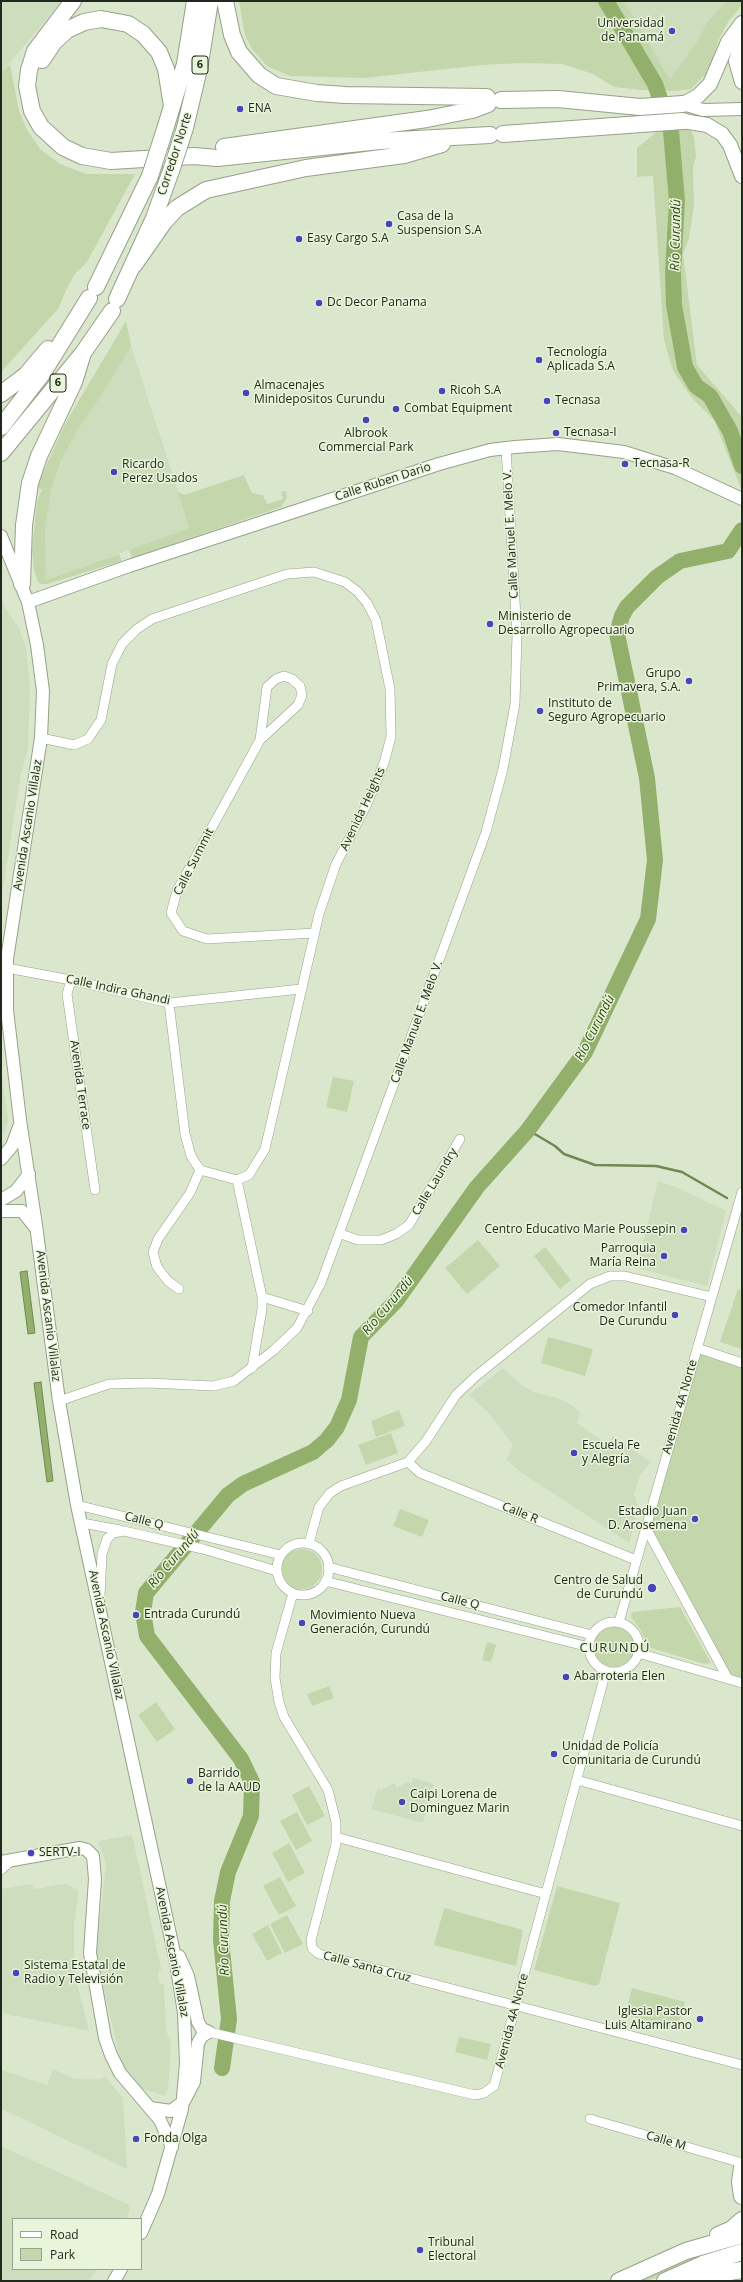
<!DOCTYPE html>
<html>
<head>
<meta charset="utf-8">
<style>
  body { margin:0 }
  #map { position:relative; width:743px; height:2282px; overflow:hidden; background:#dbe7cd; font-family:"Open Sans",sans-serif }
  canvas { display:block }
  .frame { position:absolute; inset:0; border:2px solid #23281e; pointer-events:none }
  .legend { position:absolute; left:12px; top:2218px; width:130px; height:52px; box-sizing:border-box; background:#e8f5da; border:1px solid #99a38f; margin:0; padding:5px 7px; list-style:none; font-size:12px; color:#23281e }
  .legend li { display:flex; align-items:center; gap:8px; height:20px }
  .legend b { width:20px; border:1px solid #99a38f }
</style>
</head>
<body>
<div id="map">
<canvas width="743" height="2282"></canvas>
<div class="frame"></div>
<ul class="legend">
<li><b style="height:5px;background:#fff"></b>Road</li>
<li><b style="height:11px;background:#c4d7ac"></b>Park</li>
</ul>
</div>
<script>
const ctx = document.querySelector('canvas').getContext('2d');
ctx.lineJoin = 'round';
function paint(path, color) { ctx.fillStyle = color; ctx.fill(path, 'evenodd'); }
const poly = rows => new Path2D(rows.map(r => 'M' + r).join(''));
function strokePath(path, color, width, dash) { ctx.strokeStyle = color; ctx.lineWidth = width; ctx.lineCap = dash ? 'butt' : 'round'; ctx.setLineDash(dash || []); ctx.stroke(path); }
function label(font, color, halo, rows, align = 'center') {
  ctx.font = font + ' "Open Sans",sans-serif'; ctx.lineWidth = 3; ctx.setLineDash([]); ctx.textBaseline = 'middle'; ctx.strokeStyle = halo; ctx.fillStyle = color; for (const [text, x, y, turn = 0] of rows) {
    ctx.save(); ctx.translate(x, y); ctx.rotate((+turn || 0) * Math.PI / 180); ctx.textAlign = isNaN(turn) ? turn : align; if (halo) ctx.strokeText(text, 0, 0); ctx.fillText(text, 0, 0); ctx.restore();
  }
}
paint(poly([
  [1,1,62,1,1,73],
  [624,1,727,1,707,22,698,40,670,79],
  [131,346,190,528,46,580,45,530,52,486,62,459,77,431,105,390],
  [1,593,4,606,19,628,26,647,30,687,28,749,21,773,1,901],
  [1,1067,8,1119,6,1130,1,1137],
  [658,1181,681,1189,726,1211,707,1286,637,1268],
  [503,1368,522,1385,536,1393,557,1398,572,1405,580,1413,577,1423,607,1444,613,1436,651,1462,640,1475,634,1495,639,1507,629,1543,522,1473,507,1460,513,1445,489,1413,469,1395],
  [413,1778,434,1784,432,1792,434,1793,430,1806,427,1806,423,1823,371,1809,378,1789,381,1790,394,1783,397,1788,406,1782,412,1783],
  [132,1835,162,1972,158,1971,159,1983,164,1984,166,2030,171,2044,168,2089,164,2096,141,2088,132,2080,121,2063,96,1956,106,1864,98,1841],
  [33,1884,34,1889,66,1884,79,1891,74,1925,74,1957,78,1987,89,2031,1,2013,1,1889],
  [53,2069,75,2079,101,2079,105,2076,123,2098,127,2169,2,2109,1,2112,1,2070,47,2085],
  [1,2146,130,2205,127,2219,13,2219,13,2269,97,2269,89,2281,1,2281]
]), '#ceddbd');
paint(poly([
  [239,1,624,1,670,79,698,40,707,22,727,1,742,1,742,5,728,22,718,41,712,61,705,75,691,89,673,91,641,90,614,87,593,74,562,64,523,63,483,65,364,78,290,76,267,66,252,49,245,35],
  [10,64,19,111,27,130,41,150,60,164,86,174,135,174,87,262,75,274,68,286,58,309,1,372,1,73],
  [690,128,694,137,696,156,693,168,694,206,689,238,683,254,697,365,742,417,742,491,714,420,693,399,673,371,664,340,653,176,637,177,637,148,656,132],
  [126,321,131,346,105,390,77,431,62,459,52,486,45,530,46,580,119,554,122,561,47,584,41,584,38,582,34,570,32,549,37,502,42,489,36,488,65,424],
  [244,475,252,493,263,495,267,504,283,499,281,492,286,491,287,498,281,507,132,558,129,550,189,528,178,492,184,495],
  [333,1077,354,1081,347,1112,326,1107],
  [478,1240,500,1266,467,1294,445,1268],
  [545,1247,571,1280,560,1289,534,1256],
  [738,1289,742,1290,742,1349,720,1342],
  [548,1337,593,1349,585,1376,541,1363],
  [697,1348,742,1363,742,1684,728,1679,646,1528],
  [399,1410,405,1426,376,1437,371,1421],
  [391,1433,398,1453,366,1465,358,1445],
  [400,1509,429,1520,422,1537,393,1526],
  '282 1569a20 20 0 1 1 40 0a20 20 0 1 1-40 0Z',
  [680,1607,711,1663,704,1664,648,1647,640,1629,631,1617,632,1612],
  '589 1647a25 25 0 1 1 50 0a25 25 0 1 1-50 0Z',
  [487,1642,496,1645,491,1662,482,1660],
  [329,1686,334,1698,312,1706,307,1694],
  [156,1702,175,1729,157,1742,138,1715],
  [309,1786,325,1816,307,1825,292,1795],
  [297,1812,312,1841,296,1850,280,1821],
  [289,1843,305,1873,288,1882,272,1853],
  [280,1877,296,1906,279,1915,263,1886],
  [557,1886,620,1903,599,1984,595,1986,534,1970],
  [444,1908,523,1930,516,1966,434,1945],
  [287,1915,303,1944,285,1953,270,1924],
  [268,1925,282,1953,267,1961,252,1934],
  [632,1988,685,2002,677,2029,625,2015],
  [459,2037,491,2044,487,2060,455,2052],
  [742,2240,742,2246,646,2281,637,2281,682,2260]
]), '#c4d7ac');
const water = poly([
  [27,1271,35,1333,28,1334,20,1272,27,1271],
  [41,1382,53,1481,47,1482,34,1383,41,1382]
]);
paint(water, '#92b06b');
strokePath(water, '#718754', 1);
strokePath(poly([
  [528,1130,555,1146,564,1154,595,1165,656,1166,682,1172,727,1198]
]), '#718754', 2.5);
strokePath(poly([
  [606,1,655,84,671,131,677,201,673,272,674,305,685,367,696,386,710,396,730,431,742,466],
  [222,2068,229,2019,221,1940,222,1901,228,1872,251,1816,252,1782,241,1759,147,1636,143,1612,146,1593,228,1495,243,1484,313,1452,327,1440,337,1427,349,1400,361,1337,396,1301,477,1187,528,1130,585,1052,648,919,655,860,647,778,617,634,622,616,627,607,657,577,680,561,728,551,742,530]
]), '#92b06b', 16);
const street = poly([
  [41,738,74,745,88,739,101,720,112,664,122,644,137,629,152,619,287,574,314,572,345,582,358,592,367,603,376,620,390,689,391,737,384,763,366,806,336,864,319,914,265,1149,249,1175,237,1180],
  [260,740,267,687,276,679,284,676,292,679,300,686,302,695,298,705,260,740,177,891,171,913,183,931,207,939,315,933],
  [7,968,71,980,169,1003,301,989],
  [71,980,67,994,95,1190],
  [169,1003,185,1134,191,1156,200,1170,237,1180],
  [237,1180,262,1297,262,1309,252,1368],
  [341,1234,358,1240,381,1240,396,1234,409,1225,460,1139],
  [179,1289,168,1281,157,1267,153,1252,158,1239,190,1193,200,1170],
  [262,1297,308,1311],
  [697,1348,742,1363],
  [59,1401,109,1384,149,1383,213,1386,234,1381,274,1350,297,1328,321,1283,486,832,503,769,515,704,517,634,506,448],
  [408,1462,420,1473,636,1560],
  [77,1505,281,1555],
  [82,1523,120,1530],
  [646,1528,728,1679],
  [309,1543,319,1507,330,1493,341,1486,408,1462,426,1441,456,1395,475,1377,590,1284,610,1276,625,1276,712,1297],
  '277 1569a26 26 0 1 1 52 0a26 26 0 1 1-52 0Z',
  [328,1567,592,1635],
  [325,1581,589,1647],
  [293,1593,276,1653,275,1678,279,1702,284,1717,328,1790,336,1822,336,1844,311,1940,312,1948,319,1954,742,2065],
  [100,1597,102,1554,107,1539,113,1533,124,1531,203,1549,277,1571],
  [619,1622,742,1192],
  '589 1647a25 25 0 1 1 50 0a25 25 0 1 1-50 0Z',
  [638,1653,742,1683],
  [577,1780,742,1826],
  [336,1837,546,1894],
  [1,1870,12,1860],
  [209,2032,475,2095,484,2093,494,2086,606,1671],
  [590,2119,742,2163]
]);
const secondary = poly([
  [683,104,703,110,742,109],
  [1,536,28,602,37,645,43,691,41,738,7,959,7,1010,20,1120,36,1225,59,1401,77,1505,176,1962,184,2013,186,2063,182,2109,158,2194,141,2233],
  [28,602,129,566,439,464,490,450,515,447,558,444,624,452,675,468,742,499],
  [1,1159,12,1146,19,1127],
  [1,1200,16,1191,29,1174],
  [1,1211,22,1211,35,1227],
  [1,1862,80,1848,87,1850,93,1856,95,1879,90,1953,105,2038,111,2055,120,2073,160,2120,172,2147],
  [179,1956,188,1976,198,2022,202,2029,209,2032],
  [150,2108,171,2111,184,2101,194,2082,198,2043,202,2036,209,2032],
  [114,2281,121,2269]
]);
const primary = poly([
  [742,41,736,61,742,82],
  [683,104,698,96,710,84,728,42,742,23],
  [683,121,707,125,722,134,730,145,742,176]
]);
const highway = poly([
  [73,1,35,51,29,70,27,86,32,111,41,127,63,147,82,156,111,161,194,156,217,158,380,141,490,135],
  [225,1,232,35,239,52,259,75,276,86,317,93,345,95,487,97],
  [42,60,54,42,67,30,84,22,101,19,128,24,143,34,159,52,166,69,172,106],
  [501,100,558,99,640,107,683,104],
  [166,126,185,64,195,1],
  [185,128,199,69,210,1],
  [503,134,683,121],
  [224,147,427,119,472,110,488,104],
  [134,265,164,222,177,208,206,190,306,168,404,155,442,144],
  [96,287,150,176],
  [117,299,154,218,171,171],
  [1,394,26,375,48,349],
  [1,427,42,374,89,298],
  [1,453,83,353,112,311],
  [22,584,24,525,30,483,39,456,74,382,83,353],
  [742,2168,740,2182,742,2196],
  [718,2235,732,2229,742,2220],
  [687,2279,742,2270],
  [619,2281,686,2251,742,2235],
  [665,2281,703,2264,742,2252]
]);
strokePath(street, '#96a188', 10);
strokePath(secondary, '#96a188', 14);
strokePath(primary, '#96a188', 16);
strokePath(highway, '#96a188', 18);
strokePath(street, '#fff', 9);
strokePath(secondary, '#fff', 12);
strokePath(primary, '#fff', 14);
strokePath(highway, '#fff', 16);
const highwayBridge = poly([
  [171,171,185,128],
  [150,176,166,126]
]);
strokePath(highwayBridge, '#96a188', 18, []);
strokePath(highwayBridge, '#fff', 16);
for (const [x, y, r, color] of [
  [672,31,4,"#4845bb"],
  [240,109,4,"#4845bb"],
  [389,224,4,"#4845bb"],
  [299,239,4,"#4845bb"],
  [319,303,4,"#4845bb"],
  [539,360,4,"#4845bb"],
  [442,391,4,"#4845bb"],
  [246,393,4,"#4845bb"],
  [547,401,4,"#4845bb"],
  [396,409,4,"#4845bb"],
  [366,420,4,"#4845bb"],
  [556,433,4,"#4845bb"],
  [625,464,4,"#4845bb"],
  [114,472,4,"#4845bb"],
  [490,624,4,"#4845bb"],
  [689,681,4,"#4845bb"],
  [540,711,4,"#4845bb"],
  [684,1230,4,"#4845bb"],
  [664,1256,4,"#4845bb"],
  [675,1315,4,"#4845bb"],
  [574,1453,4,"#4845bb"],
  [695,1519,4,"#4845bb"],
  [652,1588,5,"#4845bb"],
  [136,1615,4,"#4845bb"],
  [302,1623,4,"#4845bb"],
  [566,1677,4,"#4845bb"],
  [554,1754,4,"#4845bb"],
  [190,1781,4,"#4845bb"],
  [402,1802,4,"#4845bb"],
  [31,1853,4,"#4845bb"],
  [16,1973,4,"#4845bb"],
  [700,2019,4,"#4845bb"],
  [136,2139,4,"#4845bb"],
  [420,2250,4,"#4845bb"]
]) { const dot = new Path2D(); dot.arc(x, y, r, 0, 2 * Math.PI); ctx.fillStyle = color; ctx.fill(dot); strokePath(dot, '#e8f5da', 1.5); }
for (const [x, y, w] of [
  [200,65,16],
  [58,383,16]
]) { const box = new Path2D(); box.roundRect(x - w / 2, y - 9, w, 18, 3); ctx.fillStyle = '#e8f5da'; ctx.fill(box); strokePath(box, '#23281e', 1); }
label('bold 11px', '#23281e', null, [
  ["6",200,65],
  ["6",58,383]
]);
label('12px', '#23281e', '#e8f5da', [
  ["Universidad",664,24,"right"],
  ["de Panamá",664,38,"right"],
  ["ENA",248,109],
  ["Casa de la",397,217],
  ["Suspension S.A",397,231],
  ["Easy Cargo S.A",307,239],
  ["Dc Decor Panama",327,303],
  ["Tecnología",547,353],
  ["Aplicada S.A",547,367],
  ["Almacenajes",254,386],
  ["Minidepositos Curundu",254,400],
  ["Ricoh S.A",450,391],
  ["Tecnasa",555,401],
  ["Combat Equipment",404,409],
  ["Tecnasa-I",564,433],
  ["Albrook",366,434,"center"],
  ["Commercial Park",366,448,"center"],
  ["Tecnasa-R",633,464],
  ["Ricardo",122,465],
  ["Perez Usados",122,479],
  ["Ministerio de",498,617],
  ["Desarrollo Agropecuario",498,631],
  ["Grupo",681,674,"right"],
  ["Primavera, S.A.",681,688,"right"],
  ["Instituto de",548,704],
  ["Seguro Agropecuario",548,718],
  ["Centro Educativo Marie Poussepin",676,1230,"right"],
  ["Parroquia",656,1249,"right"],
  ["María Reina",656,1263,"right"],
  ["Comedor Infantil",667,1308,"right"],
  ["De Curundu",667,1322,"right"],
  ["Escuela Fe",582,1446],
  ["y Alegría",582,1460],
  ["Estadio Juan",687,1512,"right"],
  ["D. Arosemena",687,1526,"right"],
  ["Centro de Salud",643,1581,"right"],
  ["de Curundú",643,1595,"right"],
  ["Entrada Curundú",144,1615],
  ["Movimiento Nueva",310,1616],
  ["Generación, Curundú",310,1630],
  ["Abarroteria Elen",574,1677],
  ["Unidad de Policía",562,1747],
  ["Comunitaria de Curundú",562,1761],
  ["Barrido",198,1774],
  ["de la AAUD",198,1788],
  ["Caipi Lorena de",410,1795],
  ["Dominguez Marin",410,1809],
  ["SERTV-I",39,1853],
  ["Sistema Estatal de",24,1966],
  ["Radio y Televisión",24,1980],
  ["Iglesia Pastor",692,2012,"right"],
  ["Luis Altamirano",692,2026,"right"],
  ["Fonda Olga",144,2139],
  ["Tribunal",428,2243],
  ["Electoral",428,2257]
], 'left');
label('12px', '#23281e', '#e8f5da', [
  ["Corredor Norte",175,154,-72],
  ["Calle Ruben Dario",383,482,-18],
  ["Calle Manuel E. Melo V.",511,534,-93],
  ["Avenida Heights",363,809,-65],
  ["Avenida Ascanio Villalaz",28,825,-81],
  ["Calle Summit",194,862,-63],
  ["Calle Indira Ghandi",118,990,12],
  ["Calle Manuel E. Melo V.",417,1022,-70],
  ["Avenida Terrace",80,1085,82],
  ["Calle Laundry",435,1182,-59],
  ["Avenida Ascanio Villalaz",48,1316,83],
  ["Avenida 4A Norte",680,1407,-74],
  ["Calle R",520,1513,22],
  ["Calle Q",144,1521,14],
  ["Calle Q",460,1601,14],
  ["Avenida Ascanio Villalaz",106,1635,78],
  ["Avenida Ascanio Villalaz",172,1952,79],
  ["Calle Santa Cruz",367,1967,15],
  ["Avenida 4A Norte",512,2021,-75],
  ["Calle M",666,2141,16]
]);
label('italic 13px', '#324614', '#e8f5da', [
  ["Río Curundú",676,235,-89],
  ["Río Curundú",595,1028,-63],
  ["Río Curundú",388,1306,-50],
  ["Río Curundú",174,1559,-50],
  ["Río Curundú",224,1940,-92]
]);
ctx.letterSpacing = '1px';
label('13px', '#2a331e', '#e8f5da', [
  ["CURUNDÚ",615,1648]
]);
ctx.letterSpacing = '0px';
</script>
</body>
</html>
